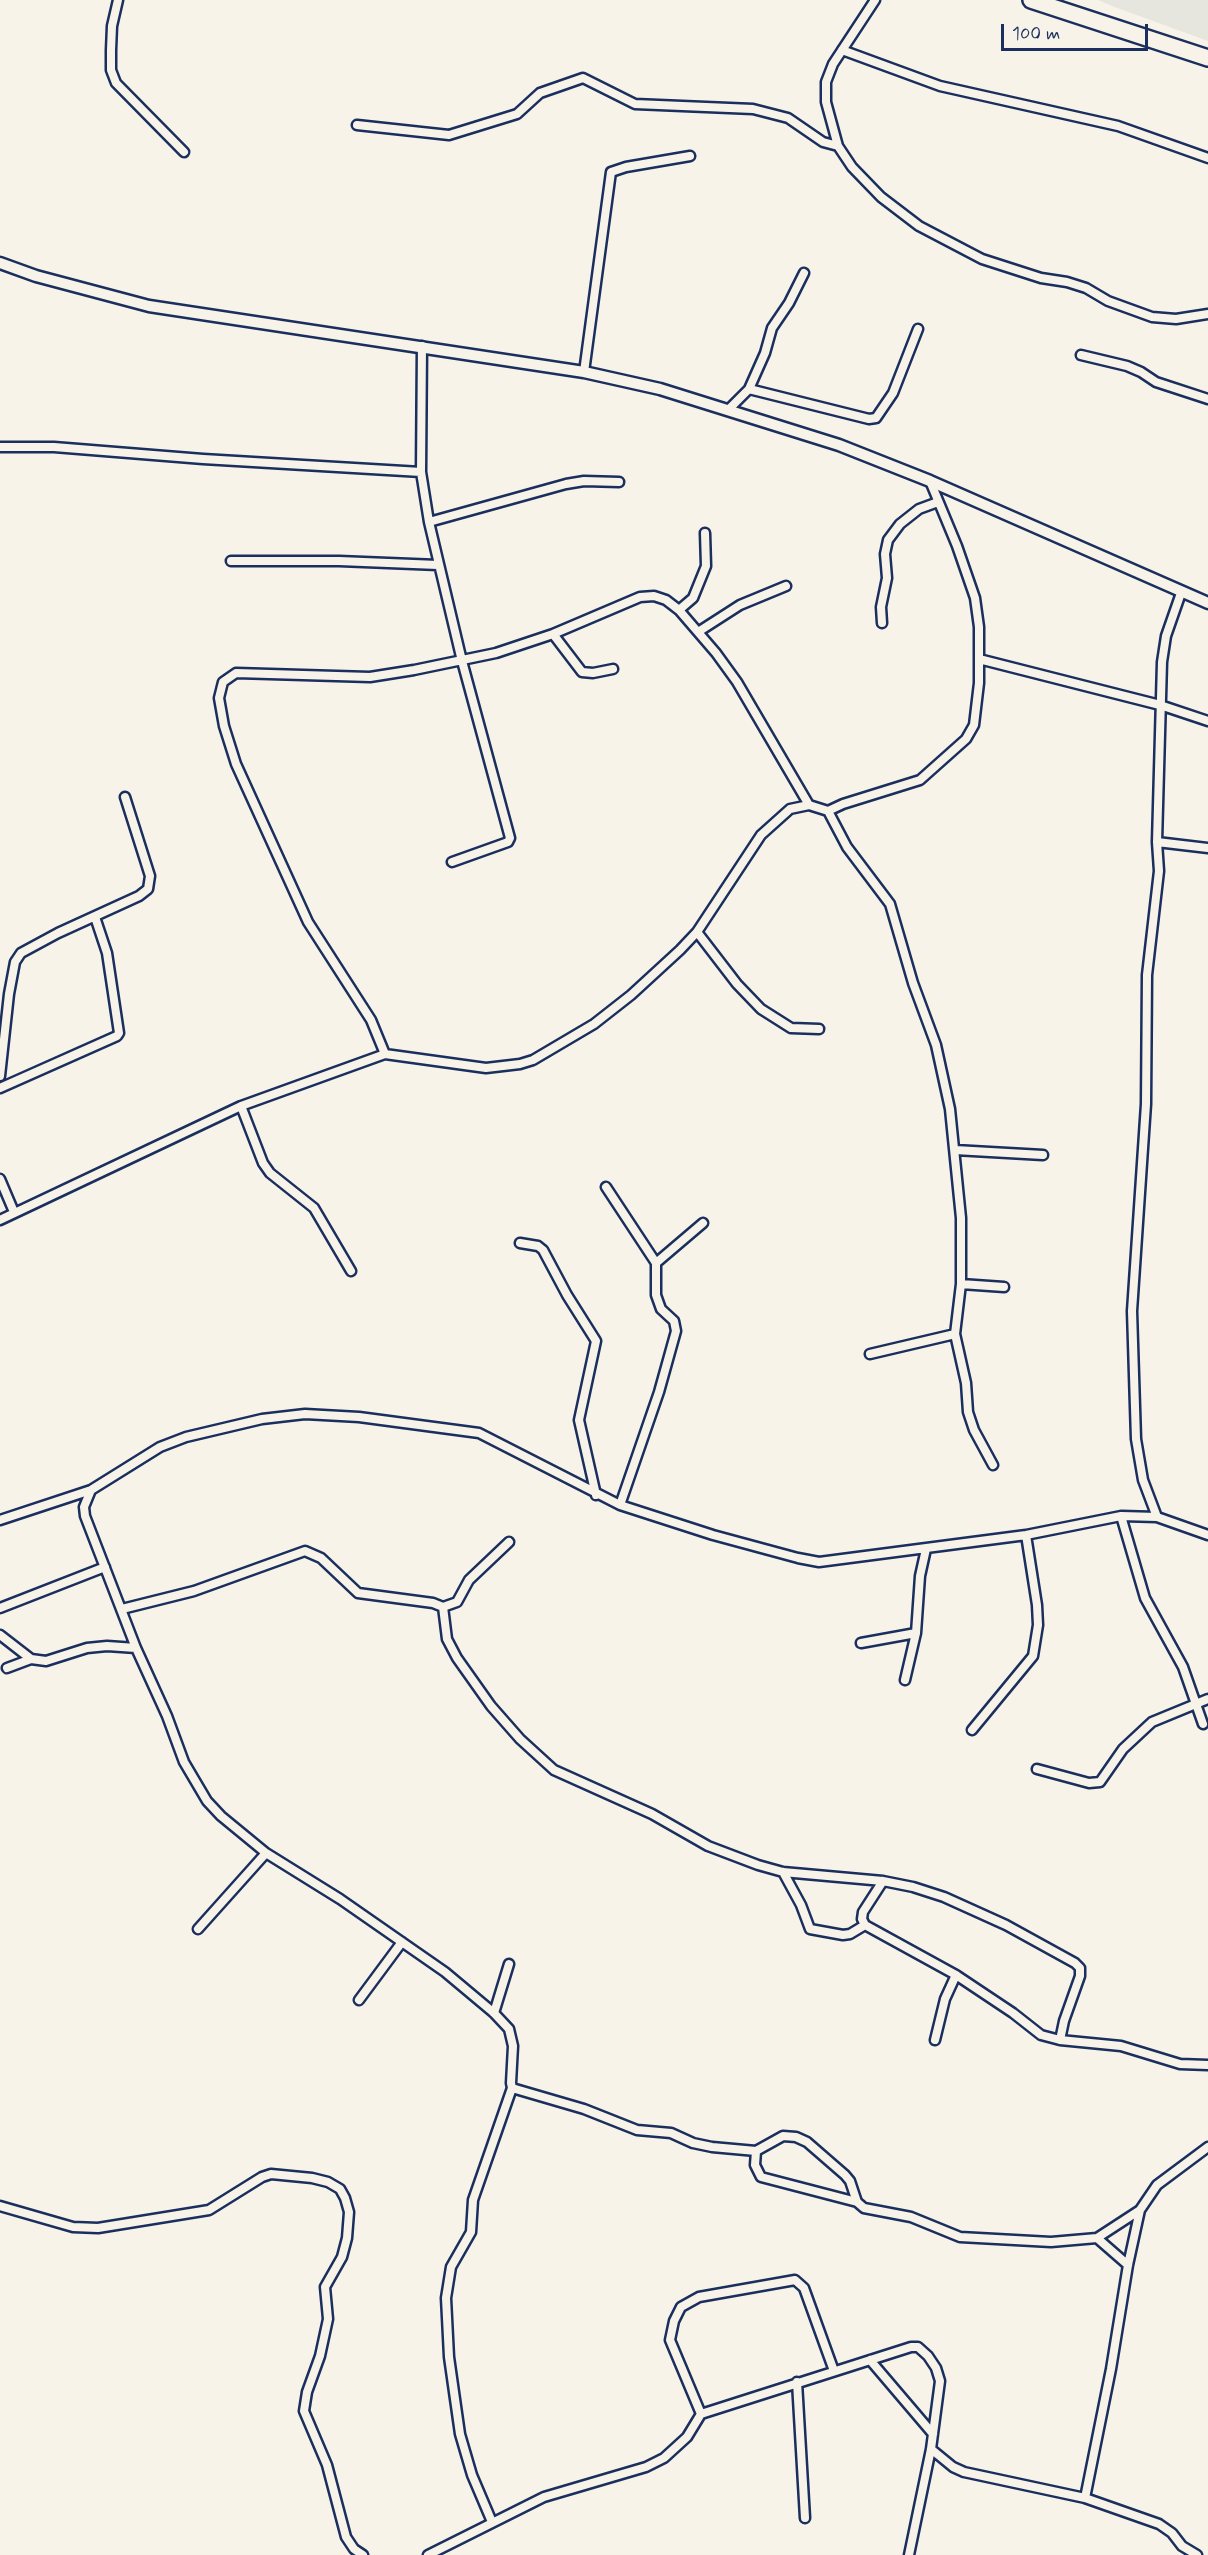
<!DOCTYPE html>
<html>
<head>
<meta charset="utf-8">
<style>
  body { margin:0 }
  #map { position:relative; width:1208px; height:2555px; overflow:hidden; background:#f7f3e8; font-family:Mynerve,sans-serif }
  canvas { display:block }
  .scale { position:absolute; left:1001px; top:24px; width:147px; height:27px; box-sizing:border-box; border:3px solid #1b2f5e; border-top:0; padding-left:8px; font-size:18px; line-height:21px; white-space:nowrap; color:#1b2f5e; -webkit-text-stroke:4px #f7f3e8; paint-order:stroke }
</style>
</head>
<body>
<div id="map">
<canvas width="1208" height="2555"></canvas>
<div class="scale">100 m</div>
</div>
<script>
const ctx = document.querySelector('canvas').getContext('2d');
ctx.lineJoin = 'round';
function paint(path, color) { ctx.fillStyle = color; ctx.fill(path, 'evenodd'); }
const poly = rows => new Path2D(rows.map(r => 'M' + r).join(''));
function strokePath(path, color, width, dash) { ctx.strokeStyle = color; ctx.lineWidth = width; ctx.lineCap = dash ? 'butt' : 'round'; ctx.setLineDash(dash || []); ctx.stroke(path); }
paint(poly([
  [1098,0,1208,0,1208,41,1112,6]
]), '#e6e5de');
const minor = poly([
  [118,0,112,26,111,50,111,70,116,83,184,152],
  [875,0,833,64,826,82,826,102,838,146,852,167,881,197,919,226,982,259,1041,278,1067,282,1086,288,1108,301,1152,317,1176,319,1208,314],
  [842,50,940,86,1118,126,1208,158],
  [357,125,449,135,517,114,540,93,583,78,635,104,753,109,788,118,823,142,838,146],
  [422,346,421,472,429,522,462,661,510,838,508,842,452,862],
  [1081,355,1127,366,1141,372,1156,382,1208,399],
  [584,372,611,172,626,167,690,156],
  [749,389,765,353,772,328,789,303,804,273],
  [729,409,749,389,869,419,876,418,893,393,918,329],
  [0,447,54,447,203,459,421,472],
  [429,522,566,484,584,481,619,482],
  [231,561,339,561,438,565],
  [1181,593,1166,636,1162,662,1157,842,1159,871,1147,975,1146,1104,1132,1311,1136,1439,1143,1480,1157,1517,1208,1535],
  [679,610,693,598,706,566,705,533],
  [882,623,881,607,887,578,885,554,888,540,900,524,919,509,938,502],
  [698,632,740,605,786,586],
  [553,634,582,672,593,673,613,669],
  [979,659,1160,705,1208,721],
  [828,811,847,847,890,904,913,983,936,1045,950,1109,961,1218,961,1284,955,1334,966,1383,968,1412,974,1430,993,1465],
  [1157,842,1208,848],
  [697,932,737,984,761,1009,791,1028,819,1029],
  [385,1054,371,1020,308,922,236,764,224,726,219,698,223,682,236,673,370,677,414,670,496,653,553,634,640,597,654,596,666,600,679,610,716,653,737,682,809,805],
  [0,1076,9,994,15,962,21,953,58,933,139,896,148,889,150,876,125,797],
  [0,1088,117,1036,119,1033,107,953,95,917],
  [241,1106,263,1163,270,1173,314,1208,351,1271],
  [955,1150,1043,1155],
  [0,1179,14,1212],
  [606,1187,656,1263],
  [0,1220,241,1106,385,1054,486,1068,520,1064,533,1060,594,1024,631,995,680,950,697,932,761,835,790,809,809,805,828,811,843,804,920,780,966,739,974,725,979,683,979,627,975,598,957,546,930,481],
  [520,1243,538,1246,543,1250,567,1295,596,1341,579,1420,596,1495],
  [961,1284,1004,1287],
  [870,1354,955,1334],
  [620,1505,659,1392,676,1331,674,1321,661,1309,656,1295,656,1263,703,1223],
  [1121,1516,1145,1598,1183,1667,1203,1724],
  [0,1520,91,1490],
  [443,1607,447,1639,457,1658,491,1706,520,1739,554,1770,652,1814,708,1846,758,1865,783,1872,883,1881,913,1887,944,1897,1006,1925,1075,1963,1080,1968,1080,1976,1064,2021,1060,2040],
  [0,1608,105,1567],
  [122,1609,194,1591,305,1551,321,1558,358,1593,433,1603,443,1607,457,1602,469,1580,509,1542],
  [0,1635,31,1659],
  [861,1643,916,1633],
  [7,1668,31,1659,46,1661,87,1648,107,1646,136,1648],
  [905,1680,916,1633,920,1576,926,1549],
  [972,1730,1033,1656,1038,1625,1037,1605,1026,1535],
  [1037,1769,1089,1783,1100,1782,1123,1749,1152,1722,1208,1699],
  [783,1872,801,1905,810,1929,843,1935,850,1934,865,1925],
  [883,1881,863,1912,862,1919,865,1925,956,1975,1013,2013,1041,2035,1060,2040,1121,2046,1180,2064,1208,2065],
  [198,1929,266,1853],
  [359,2000,402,1942],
  [494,2013,509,1964],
  [935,2040,945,1999,956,1975],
  [512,2088,584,2109,637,2130,671,2133,693,2143,712,2147,756,2151,783,2136,796,2137,807,2142,845,2175,850,2181,857,2202],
  [756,2151,755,2165,761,2177,857,2202,864,2208,911,2217,960,2237,1051,2242,1097,2238,1140,2210],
  [0,2206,73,2227,98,2228,209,2210,262,2177,271,2174,312,2178,328,2182,340,2189,345,2198,349,2212,347,2238,342,2257,325,2287,328,2319,320,2356,307,2392,304,2411,327,2465,346,2537,354,2549,363,2555],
  [1097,2238,1128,2265],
  [870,2360,933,2434],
  [797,2382,805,2518],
  [701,2414,670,2340,674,2321,681,2307,699,2297,795,2280,804,2288,834,2371],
  [931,2449,953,2467,964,2472,1085,2498],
  [492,2522,472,2475,460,2434,449,2357,446,2298,451,2267,471,2232,473,2200,512,2088,511,2083,513,2046,509,2029,494,2013,445,1972,340,1899,266,1853,221,1816,207,1801,184,1762,167,1716,136,1648,85,1516,84,1507,91,1490,160,1447,186,1437,262,1419,305,1414,359,1417,479,1433,620,1505,713,1535,798,1558,819,1562,1026,1535,1121,1516,1157,1517],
  [428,2555,544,2497,646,2467,664,2458,687,2437,701,2414,911,2347,918,2347,928,2356,936,2368,940,2381,931,2449,909,2555],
  [1197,2555,1182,2546,1172,2533,1159,2524,1085,2498,1111,2369,1128,2265,1140,2210,1157,2185,1208,2147]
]);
const tertiary = poly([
  [0,263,36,276,149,306,584,372,660,389,839,445,930,481,1208,603]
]);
const trunk = poly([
  [1031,0,1208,58]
]);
strokePath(minor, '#1b2f5e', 13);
strokePath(tertiary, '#1b2f5e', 15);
strokePath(trunk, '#1b2f5e', 20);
strokePath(minor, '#f7f3e8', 8);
strokePath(tertiary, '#f7f3e8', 10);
strokePath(trunk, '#f7f3e8', 15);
</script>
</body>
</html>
